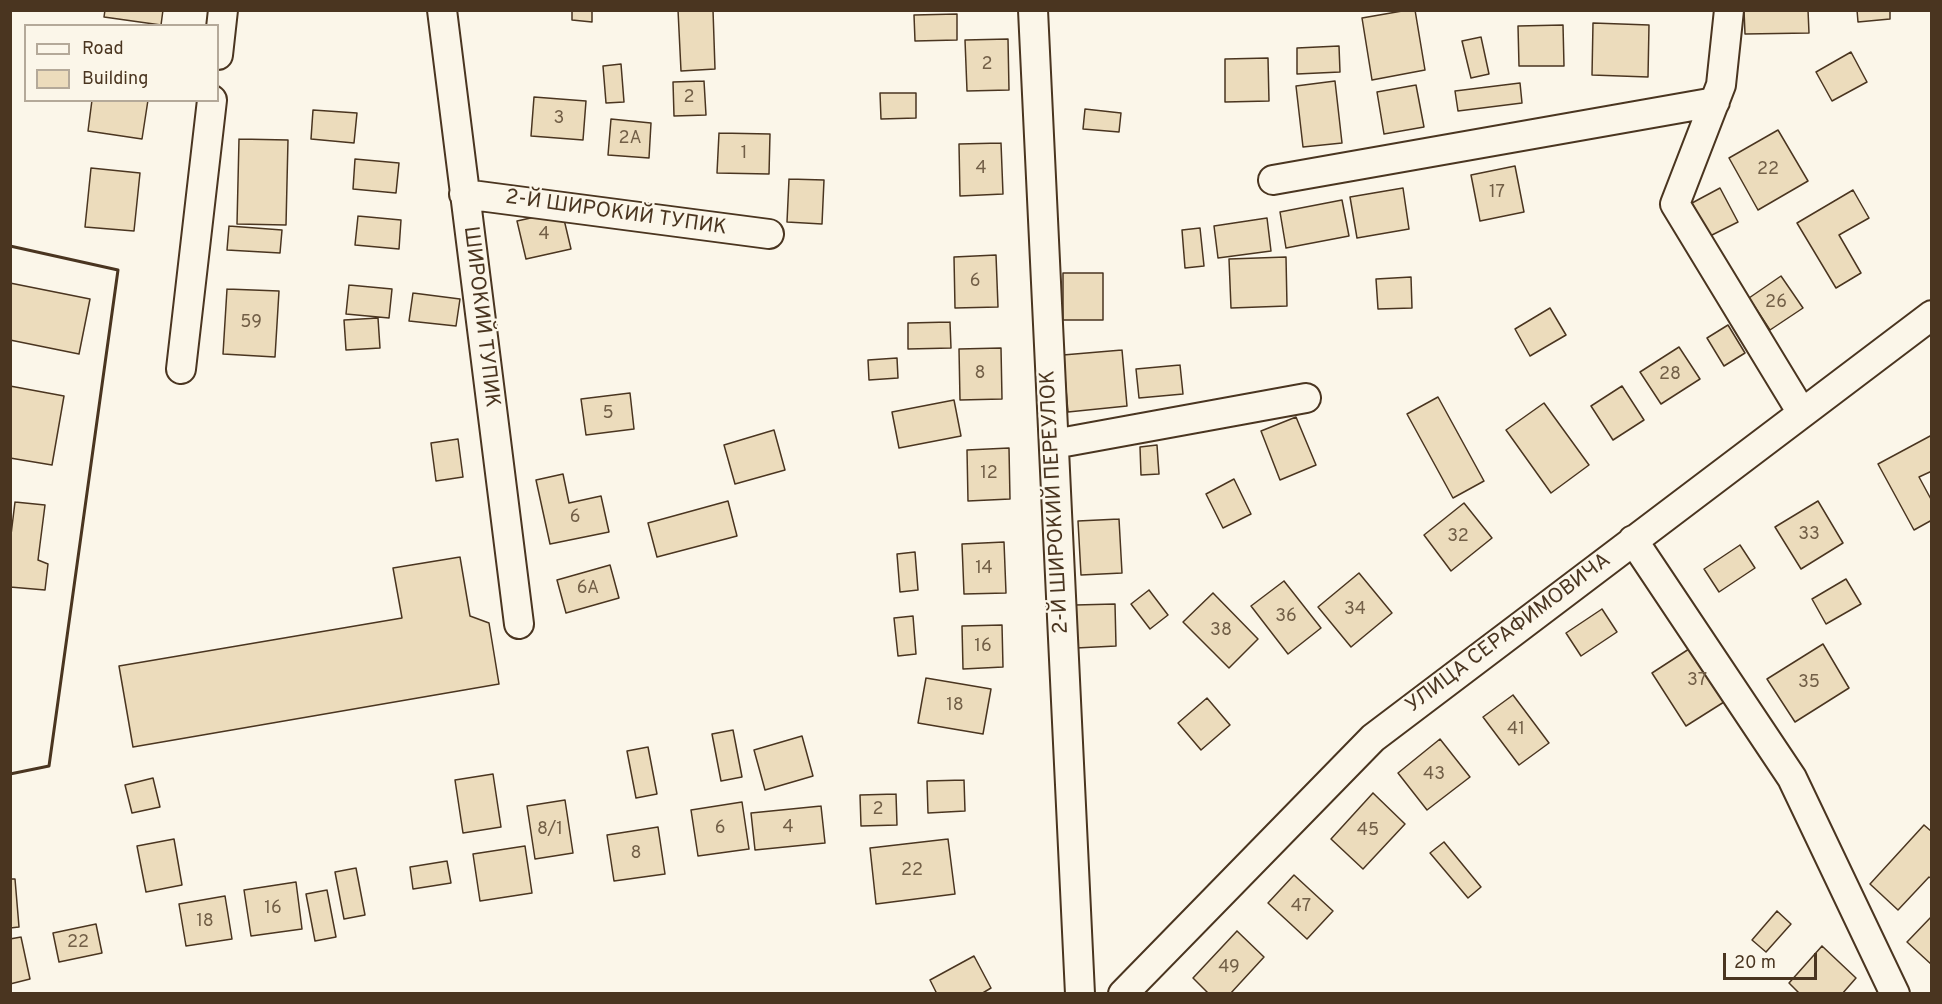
<!DOCTYPE html>
<html>
<head>
<meta charset="utf-8">
<style>
  body { margin:0 }
  #map { position:relative; width:1942px; height:1004px; overflow:hidden; background:#fbf6e9; font-family:Overpass,sans-serif }
  canvas { display:block }
  .frame { position:absolute; inset:0; border:12px solid #4a3520; pointer-events:none }
  .legend { position:absolute; left:24px; top:24px; width:195px; height:78px; box-sizing:border-box; background:#fbf6e9; border:2px solid #b4a999; margin:0; padding:8px 10px; list-style:none; font-size:18px; color:#4a3520 }
  .legend li { display:flex; align-items:center; gap:12px; height:30px }
  .legend b { width:30px; border:2px solid #b4a999 }
  .scale { position:absolute; left:1723px; top:953px; width:94px; height:27px; box-sizing:border-box; border:3px solid #4a3520; border-top:0; padding-left:8px; font-size:18px; line-height:21px; white-space:nowrap; color:#4a3520; -webkit-text-stroke:4px #fbf6e9; paint-order:stroke }
</style>
</head>
<body>
<div id="map">
<canvas width="1942" height="1004"></canvas>
<div class="frame"></div>
<ul class="legend">
<li><b style="height:8px;background:#fbf6e9"></b>Road</li>
<li><b style="height:16px;background:#ecdcbc"></b>Building</li>
</ul>
<div class="scale">20 m</div>
</div>
<script>
const ctx = document.querySelector('canvas').getContext('2d');
ctx.lineJoin = 'round';
function paint(path, color) { ctx.fillStyle = color; ctx.fill(path, 'evenodd'); }
const poly = rows => new Path2D(rows.map(r => 'M' + r).join(''));
function strokePath(path, color, width, dash) { ctx.strokeStyle = color; ctx.lineWidth = width; ctx.lineCap = dash ? 'butt' : 'round'; ctx.setLineDash(dash || []); ctx.stroke(path); }
function label(font, color, halo, rows, align = 'center') {
  ctx.font = font + ' Overpass,sans-serif'; ctx.lineWidth = 4.5; ctx.setLineDash([]); ctx.textBaseline = 'middle'; ctx.strokeStyle = halo; ctx.fillStyle = color; for (const [text, x, y, turn = 0] of rows) {
    ctx.save(); ctx.translate(x, y); ctx.rotate((+turn || 0) * Math.PI / 180); ctx.textAlign = isNaN(turn) ? turn : align; if (halo) ctx.strokeText(text, 0, 0); ctx.fillText(text, 0, 0); ctx.restore();
  }
}
const building = poly([
  [105,10,163,10,161,25,104,17,105,10],
  [572,10,592,10,592,22,572,20,572,10],
  [678,10,713,10,715,69,681,71,678,10],
  [1408,10,1415,10,1425,70,1372,80,1362,18,1408,10],
  [1744,10,1808,10,1809,33,1745,34,1744,10],
  [1857,10,1890,10,1890,19,1858,22,1857,10],
  [957,14,957,40,915,41,914,15,957,14],
  [1593,23,1649,25,1648,77,1592,75,1593,23],
  [1563,25,1564,66,1519,66,1518,26,1563,25],
  [1481,37,1489,74,1471,78,1462,41,1481,37],
  [1008,39,1009,90,967,91,965,40,1008,39],
  [1339,46,1340,72,1297,74,1297,48,1339,46],
  [1851,52,1867,82,1832,101,1816,72,1851,52],
  [1268,58,1269,101,1225,102,1225,59,1268,58],
  [621,64,624,102,606,103,603,66,621,64],
  [704,81,706,115,674,116,673,82,704,81],
  [1335,81,1342,143,1303,147,1296,86,1335,81],
  [1520,83,1522,103,1458,111,1455,91,1520,83],
  [1416,85,1424,127,1384,134,1377,92,1416,85],
  [880,93,916,93,916,118,881,119,880,93],
  [534,97,586,101,583,140,531,136,534,97],
  [92,100,148,100,142,139,88,131,92,100],
  [1085,109,1121,113,1119,132,1083,129,1085,109],
  [313,110,357,113,354,143,311,139,313,110],
  [611,119,651,123,649,158,608,155,611,119],
  [1778,130,1808,181,1758,210,1729,158,1778,130],
  [719,133,770,134,769,174,717,173,719,133],
  [239,139,288,140,286,225,237,224,239,139],
  [1001,143,1003,194,960,196,959,144,1001,143],
  [355,159,399,163,396,193,353,189,355,159],
  [1515,166,1524,212,1480,221,1471,175,1515,166],
  [91,168,140,173,134,231,85,227,91,168],
  [789,179,824,180,822,224,787,222,789,179],
  [1403,188,1409,229,1357,238,1350,197,1403,188],
  [1720,188,1738,222,1710,236,1692,203,1720,188],
  [1853,190,1869,218,1839,235,1861,273,1836,288,1797,223,1853,190],
  [1342,200,1349,236,1286,248,1280,212,1342,200],
  [562,211,571,249,526,259,517,221,562,211],
  [358,216,401,220,399,249,355,245,358,216],
  [1267,218,1271,251,1218,258,1214,226,1267,218],
  [229,226,282,230,280,253,227,250,229,226],
  [1200,228,1204,266,1185,268,1182,230,1200,228],
  [996,255,998,307,955,308,954,257,996,255],
  [1286,257,1287,306,1231,308,1229,259,1286,257],
  [1063,273,1103,273,1103,320,1063,320,1063,273],
  [1781,276,1803,308,1770,330,1749,298,1781,276],
  [1411,277,1412,308,1378,309,1376,279,1411,277],
  [10,283,90,299,79,354,10,340,10,283],
  [349,285,392,289,389,318,346,314,349,285],
  [227,289,279,291,275,357,223,354,227,289],
  [413,293,460,299,456,326,409,321,413,293],
  [1550,308,1566,335,1530,356,1515,329,1550,308],
  [378,318,380,348,346,350,344,320,378,318],
  [950,322,951,348,908,349,908,323,950,322],
  [1728,325,1745,353,1724,366,1707,338,1728,325],
  [1679,347,1700,379,1661,404,1640,372,1679,347],
  [1001,348,1002,399,960,400,959,349,1001,348],
  [1122,350,1127,406,1068,412,1063,355,1122,350],
  [897,358,898,378,869,380,868,360,897,358],
  [1180,365,1183,394,1139,398,1136,369,1180,365],
  [10,386,64,396,52,465,10,458,10,386],
  [1622,386,1644,420,1613,440,1591,406,1622,386],
  [630,393,634,429,586,435,581,399,630,393],
  [1438,397,1484,481,1453,498,1407,414,1438,397],
  [954,400,961,436,899,448,892,412,954,400],
  [1544,403,1589,465,1551,493,1506,430,1544,403],
  [1296,417,1316,465,1280,480,1261,431,1296,417],
  [774,430,785,470,735,484,724,445,774,430],
  [1932,435,1932,471,1919,477,1932,501,1932,520,1914,530,1878,464,1932,435],
  [458,439,463,477,436,481,431,443,458,439],
  [1157,445,1159,474,1141,475,1140,447,1157,445],
  [1009,448,1010,499,968,501,967,450,1009,448],
  [563,474,569,503,601,496,609,532,550,544,536,480,563,474],
  [1234,479,1251,514,1223,528,1206,494,1234,479],
  [728,501,737,536,657,557,648,523,728,501],
  [1818,501,1843,543,1801,569,1775,527,1818,501],
  [15,502,45,505,38,560,48,564,45,590,10,587,10,543,15,502],
  [1464,503,1492,538,1451,571,1424,535,1464,503],
  [1119,519,1122,573,1081,575,1078,521,1119,519],
  [1004,542,1006,593,964,594,962,544,1004,542],
  [1740,545,1755,568,1719,592,1704,569,1740,545],
  [915,552,918,590,900,592,897,554,915,552],
  [460,557,470,616,489,623,499,684,133,747,119,666,402,618,393,568,460,557],
  [610,565,619,598,566,613,557,580,610,565],
  [1359,573,1392,613,1351,647,1318,607,1359,573],
  [1846,579,1861,604,1826,624,1812,599,1846,579],
  [1284,581,1321,628,1288,654,1251,606,1284,581],
  [1149,590,1168,615,1150,629,1131,604,1149,590],
  [1213,593,1258,639,1229,668,1183,622,1213,593],
  [1115,604,1116,646,1076,648,1075,605,1115,604],
  [1602,609,1617,632,1581,656,1566,633,1602,609],
  [913,616,916,654,898,656,894,618,913,616],
  [1002,625,1003,667,963,669,962,626,1002,625],
  [1709,636,1743,690,1686,726,1652,673,1709,636],
  [1823,644,1849,688,1795,722,1767,679,1823,644],
  [926,678,991,689,983,734,918,723,926,678],
  [1513,695,1549,743,1519,765,1483,717,1513,695],
  [1207,698,1230,725,1201,750,1178,723,1207,698],
  [733,730,742,777,721,781,712,734,733,730],
  [802,736,813,776,765,790,754,750,802,736],
  [1440,739,1470,777,1427,810,1398,773,1440,739],
  [648,747,657,794,636,798,627,751,648,747],
  [493,774,501,827,463,833,455,780,493,774],
  [153,778,160,807,132,813,125,785,153,778],
  [964,780,965,811,928,813,927,781,964,780],
  [1373,793,1405,824,1363,869,1331,839,1373,793],
  [896,794,897,825,861,826,860,795,896,794],
  [565,800,573,853,535,859,527,806,565,800],
  [742,802,749,849,698,856,691,810,742,802],
  [821,806,825,843,755,850,751,813,821,806],
  [1924,825,1932,832,1932,879,1929,877,1898,910,1870,884,1924,825],
  [658,827,665,874,614,881,607,835,658,827],
  [174,839,182,885,146,892,137,846,174,839],
  [948,839,955,894,876,904,870,848,948,839],
  [1444,842,1481,887,1468,898,1430,853,1444,842],
  [525,846,532,893,480,901,473,854,525,846],
  [447,861,451,883,413,889,410,867,447,861],
  [356,868,365,915,344,919,335,872,356,868],
  [1294,875,1333,911,1307,939,1268,903,1294,875],
  [10,879,15,879,19,927,10,928,10,879],
  [296,882,302,929,251,936,244,890,296,882],
  [327,890,336,937,315,941,306,894,327,890],
  [225,896,232,939,186,946,179,904,225,896],
  [1777,911,1791,924,1766,952,1752,940,1777,911],
  [1932,916,1932,965,1907,942,1932,916],
  [96,924,102,953,59,962,53,933,96,924],
  [1237,931,1264,957,1230,994,1209,994,1193,978,1237,931],
  [21,937,30,979,10,984,10,939,21,937],
  [1822,946,1856,978,1842,994,1800,994,1789,983,1822,946],
  [974,956,991,988,981,994,937,994,930,980,974,956]
]);
paint(building, '#ecdcbc');
strokePath(building, '#4a3520', 1.5);
const minor = poly([
  [442,10,519,624],
  [1033,10,1080,994],
  [1729,10,1721,85,1675,204,1802,413],
  [218,55,223,10],
  [1273,180,1715,102],
  [464,194,769,234],
  [181,369,212,100],
  [1054,444,1306,398],
  [1633,540,1792,778,1895,994],
  [1123,994,1373,738,1932,315]
]);
strokePath(minor, '#4a3520', 32);
strokePath(minor, '#fbf6e9', 28);
strokePath(poly([
  [10,246,118,270,49,766,10,774]
]), '#4a3520', 3);
label('18px', '#725f47', null, [
  ["2",987,65],
  ["2",689,98],
  ["3",559,119],
  ["2А",630,139],
  ["1",744,154],
  ["4",981,169],
  ["22",1768,170],
  ["17",1497,193],
  ["4",544,235],
  ["6",975,282],
  ["26",1776,303],
  ["59",251,323],
  ["8",980,374],
  ["28",1670,375],
  ["5",608,414],
  ["12",989,474],
  ["6",575,518],
  ["33",1809,535],
  ["32",1458,537],
  ["14",984,569],
  ["6А",588,589],
  ["34",1355,610],
  ["36",1286,617],
  ["38",1221,631],
  ["16",983,647],
  ["37",1697,681],
  ["35",1809,683],
  ["18",955,706],
  ["41",1516,730],
  ["43",1434,775],
  ["2",878,810],
  ["4",788,828],
  ["6",720,829],
  ["8/1",550,830],
  ["45",1368,831],
  ["8",636,854],
  ["22",912,871],
  ["47",1301,907],
  ["16",273,909],
  ["18",205,922],
  ["22",78,943],
  ["49",1229,968]
]);
label('21px', '#4a3520', '#fbf6e9', [
  ["2-Й ШИРОКИЙ ТУПИК",616,214,8],
  ["ШИРОКИЙ ТУПИК",480,317,83],
  ["2-Й ШИРОКИЙ ПЕРЕУЛОК",1056,502,-93],
  ["УЛИЦА СЕРАФИМОВИЧА",1509,634,-37]
]);
</script>
</body>
</html>
